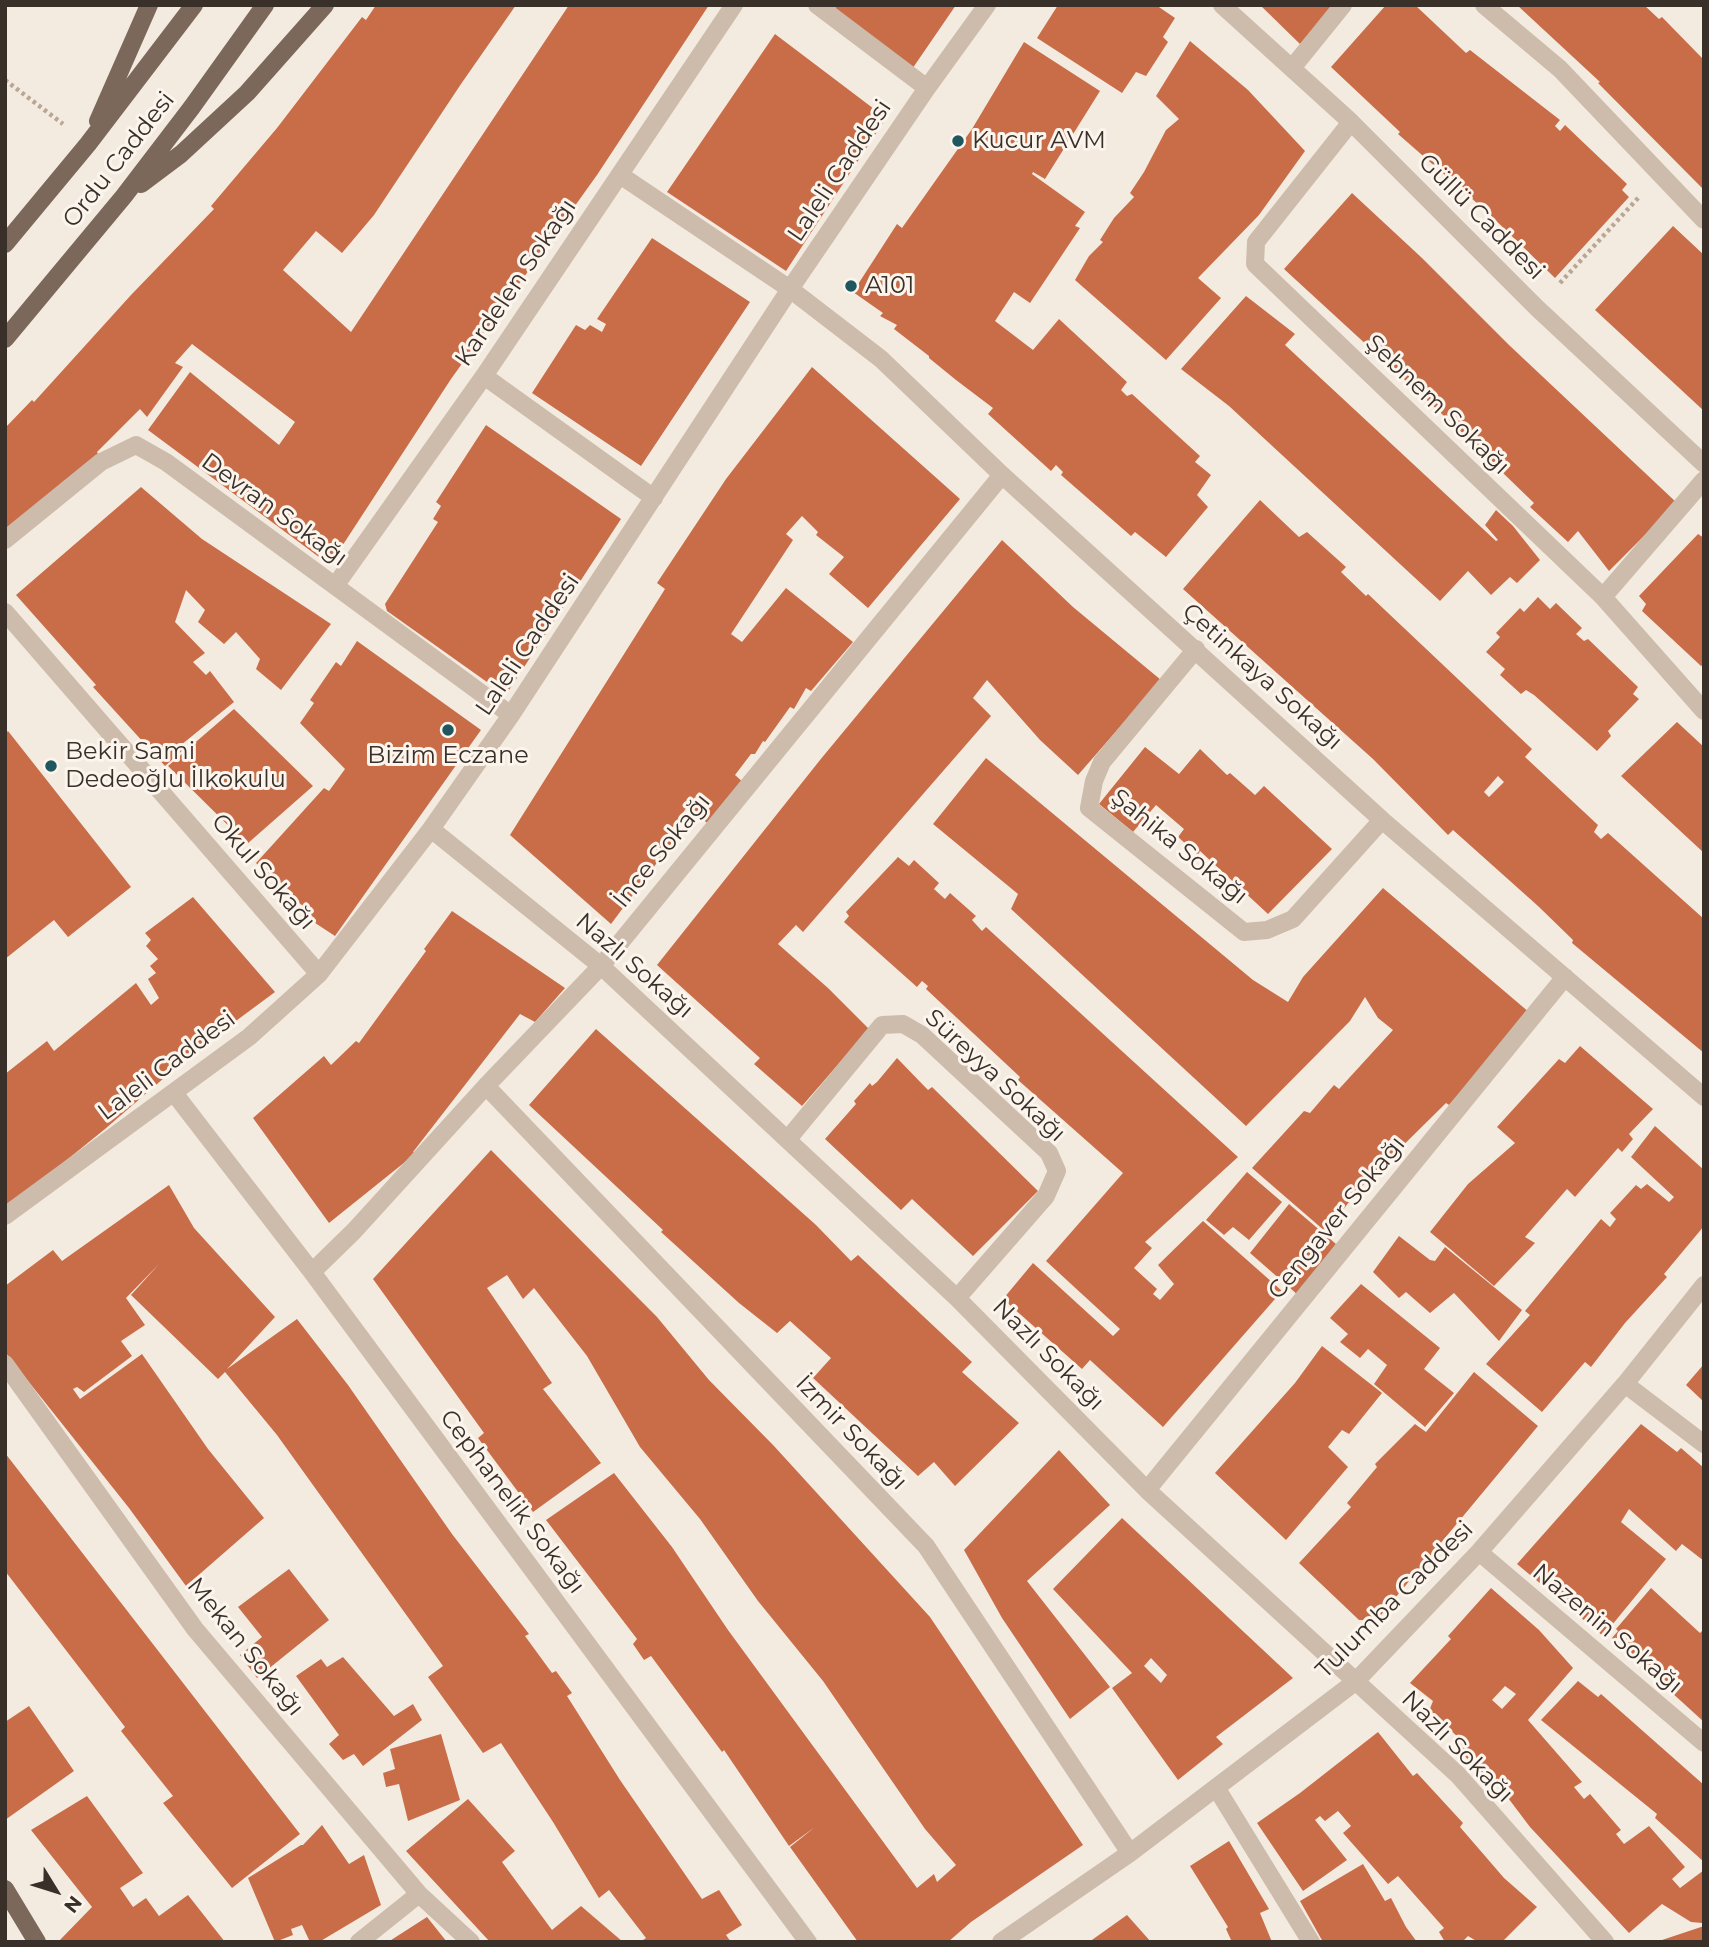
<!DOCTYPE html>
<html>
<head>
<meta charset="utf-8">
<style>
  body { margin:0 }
  #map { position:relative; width:1709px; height:1947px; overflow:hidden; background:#f4ebe0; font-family:Montserrat,sans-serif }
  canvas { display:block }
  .frame { position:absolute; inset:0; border:7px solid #3a302a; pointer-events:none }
  .north { position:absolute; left:21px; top:1856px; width:70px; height:70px; -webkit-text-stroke:5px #fbf5ed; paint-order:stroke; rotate:128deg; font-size:19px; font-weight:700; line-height:28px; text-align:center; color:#3a302a }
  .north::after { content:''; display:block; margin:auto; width:24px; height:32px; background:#3a302a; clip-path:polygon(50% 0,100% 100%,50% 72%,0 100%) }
</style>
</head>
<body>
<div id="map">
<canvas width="1709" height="1947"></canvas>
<div class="frame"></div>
<div class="north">N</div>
</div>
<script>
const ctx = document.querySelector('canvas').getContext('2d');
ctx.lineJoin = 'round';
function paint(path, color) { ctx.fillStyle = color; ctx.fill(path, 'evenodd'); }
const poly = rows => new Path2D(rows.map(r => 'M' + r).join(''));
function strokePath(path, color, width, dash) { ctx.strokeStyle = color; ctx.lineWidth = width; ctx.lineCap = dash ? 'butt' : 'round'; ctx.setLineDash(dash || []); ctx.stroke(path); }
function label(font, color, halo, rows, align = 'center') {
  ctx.font = font + ' Montserrat,sans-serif'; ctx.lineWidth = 6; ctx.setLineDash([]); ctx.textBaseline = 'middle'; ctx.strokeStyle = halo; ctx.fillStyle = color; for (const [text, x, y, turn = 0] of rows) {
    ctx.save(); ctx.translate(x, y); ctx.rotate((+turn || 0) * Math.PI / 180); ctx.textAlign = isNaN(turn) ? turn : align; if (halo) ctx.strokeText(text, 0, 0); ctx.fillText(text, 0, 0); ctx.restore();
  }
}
paint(poly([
  [376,5,516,5,461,84,374,215,342,253,316,231,283,270,351,332,569,5,709,5,597,175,451,379,333,560,327,554,323,560,148,430,190,372,279,445,295,422,192,344,175,363,183,367,147,417,140,409,97,452,99,456,5,533,5,428,32,400,34,402,131,295,214,209,211,206,277,128,362,17,366,20],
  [837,5,956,5,908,75,829,18],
  [1058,5,1156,5,1175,18,1163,37,1168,42,1146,76,1136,72,1122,93,1037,38],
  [1260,5,1334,5,1300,44],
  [1386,5,1415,5,1466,53,1470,50,1560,120,1555,126,1560,131,1565,125,1627,184,1622,190,1629,197,1555,278,1486,211,1398,134,1400,132,1331,67],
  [1517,5,1644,5,1659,19,1662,17,1704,60,1704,190,1598,83,1600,82],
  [775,34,886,118,786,271,667,192],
  [1190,41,1248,90,1305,151,1259,215,1198,278,1221,298,1166,360,1075,280,1089,256,1103,242,1100,240,1114,218,1134,197,1130,193,1144,172,1166,130,1179,119,1156,96],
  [1024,42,1100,91,1045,179,1033,172,1032,174,1085,212,1075,226,1080,228,1030,303,1014,292,995,321,1033,350,1059,319,1127,382,1121,390,1127,396,1132,394,1200,456,1195,462,1211,475,1197,495,1208,507,1166,557,1135,532,1131,536,1061,475,1063,472,1056,465,1051,471,988,414,993,408,956,380,929,358,929,356,894,329,897,325,880,316,883,313,853,292,897,224,902,228,972,129],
  [1352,193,1422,258,1509,345,1677,503,1609,571,1578,531,1568,542,1530,507,1534,503,1443,415,1284,269],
  [1673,226,1704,255,1704,411,1595,310],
  [652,238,750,302,641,466,532,393,576,325,585,330,590,325,602,332,606,324,597,319],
  [1246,296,1295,334,1285,345,1496,541,1498,540,1485,525,1496,510,1513,526,1540,560,1517,583,1510,577,1491,595,1468,571,1440,601,1229,406,1181,369],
  [812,367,960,499,868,608,829,574,844,557,816,535,818,532,802,516,786,534,793,540,731,634,742,642,786,588,853,642,811,691,806,688,794,709,790,707,765,742,763,741,755,754,751,754,735,775,745,784,711,826,687,807,672,828,680,832,611,924,510,835,665,589,657,583,726,479],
  [486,425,621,519,509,690,501,692,387,611,385,604,438,522,433,519,441,506,436,502],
  [141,487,202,539,331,624,281,690,256,669,260,659,236,632,224,644,198,622,205,610,186,590,175,622,205,653,193,662,206,675,210,671,234,702,181,745,184,749,165,766,93,687,96,685,16,595],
  [1260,500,1299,537,1307,532,1346,567,1341,572,1366,596,1368,594,1532,749,1525,757,1598,825,1594,832,1601,839,1608,833,1704,919,1704,1053,1572,943,1573,940,1538,906,1453,830,1448,835,1373,759,1183,589],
  [1498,776,1504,782,1489,797,1484,792],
  [1698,534,1704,538,1704,664,1701,666,1642,611,1646,604,1639,596],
  [1002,540,1073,607,1161,680,1078,775,1040,740,987,680,973,698,991,716,803,932,796,925,778,944,828,988,869,1029,802,1106,754,1064,760,1058,657,965,820,760],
  [1538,597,1550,609,1556,603,1582,628,1576,634,1584,641,1588,639,1638,687,1633,694,1639,699,1608,731,1611,736,1597,751,1534,695,1526,690,1521,694,1500,675,1505,669,1486,652,1500,637,1496,633,1520,608,1524,612],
  [357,641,481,730,335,936,306,917,310,911,291,897,293,893,256,863,324,788,329,791,345,769,300,723,314,703,310,700,336,662,341,666],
  [234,709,313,786,247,844,168,766],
  [1677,722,1704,747,1704,853,1621,776],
  [8,731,131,887,68,937,54,920,5,959,5,734],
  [1145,747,1179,774,1200,749,1227,775,1230,773,1255,795,1264,786,1332,849,1268,914,1200,851,1198,855,1178,837,1184,829,1156,805,1133,832,1099,804],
  [986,758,1253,980,1288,1002,1303,977,1383,888,1530,1013,1449,1105,1446,1103,1359,1189,1326,1232,1252,1168,1304,1111,1310,1113,1334,1085,1339,1089,1393,1030,1378,1018,1365,997,1350,1021,1246,1126,1011,909,1018,894,933,824],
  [898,857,909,866,914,860,939,883,934,889,945,899,950,893,976,916,972,920,982,931,986,927,1238,1157,1145,1242,1152,1248,1134,1268,1157,1289,1153,1294,1160,1300,1174,1284,1158,1265,1203,1221,1282,1291,1163,1427,1090,1360,1082,1369,1003,1299,1033,1263,1113,1336,1120,1329,1046,1261,1123,1173,1018,1080,1020,1077,926,989,928,986,922,981,917,987,844,922,849,916,846,912],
  [193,897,275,992,194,1052,105,1129,5,1210,5,1074,47,1041,54,1051,136,983,151,1005,159,998,148,979,156,973,150,966,158,959,146,946,151,940,145,933],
  [452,911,565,988,535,1022,520,1014,413,1152,415,1154,329,1223,253,1118,324,1056,331,1065,356,1041,359,1043,426,951,424,949],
  [596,1029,816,1225,851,1261,858,1255,972,1362,962,1372,1019,1423,955,1486,934,1462,918,1476,813,1378,831,1358,790,1321,777,1333,739,1303,661,1232,663,1230,529,1105],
  [1580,1046,1653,1109,1629,1134,1633,1139,1622,1152,1618,1148,1575,1197,1567,1189,1525,1237,1535,1243,1494,1286,1430,1232,1468,1184,1515,1143,1497,1127,1559,1059,1565,1063],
  [897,1058,928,1090,932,1087,1038,1191,973,1256,912,1199,901,1210,825,1139,856,1104,854,1101,870,1083,872,1086,877,1082],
  [1655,1126,1704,1170,1704,1226,1664,1274,1667,1277,1625,1323,1591,1367,1585,1362,1542,1412,1486,1364,1530,1315,1525,1311,1601,1219,1610,1227,1616,1219,1610,1213,1636,1185,1641,1189,1647,1184,1669,1202,1674,1197,1631,1157],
  [491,1150,657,1317,709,1380,774,1446,930,1617,1083,1845,971,1922,948,1942,858,1942,790,1847,815,1827,789,1846,724,1750,722,1752,651,1656,644,1660,633,1644,637,1639,546,1520,614,1473,672,1547,728,1630,917,1888,934,1874,937,1882,956,1865,925,1829,823,1681,758,1601,700,1519,640,1447,587,1356,534,1288,523,1299,507,1275,487,1288,552,1383,543,1389,601,1463,533,1512,478,1438,484,1433,373,1279],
  [1247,1172,1282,1202,1249,1240,1233,1227,1224,1235,1206,1220],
  [169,1185,194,1228,275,1317,227,1369,297,1319,348,1385,452,1534,529,1634,525,1636,552,1673,556,1671,572,1693,567,1696,620,1780,702,1899,719,1890,742,1925,726,1935,731,1942,640,1942,646,1938,609,1890,599,1898,553,1822,501,1743,483,1753,428,1677,443,1666,277,1435,225,1372,218,1379,131,1295,160,1263,126,1298,145,1325,121,1341,132,1356,84,1392,77,1387,73,1389,80,1399,142,1354,208,1449,264,1518,186,1586,129,1508,5,1352,5,1286,53,1250,62,1261],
  [1289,1204,1336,1244,1298,1295,1250,1253],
  [1399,1236,1430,1260,1435,1261,1445,1247,1522,1310,1499,1341,1454,1293,1430,1313,1406,1292,1399,1298,1373,1272],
  [1361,1284,1440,1348,1424,1369,1454,1393,1425,1427,1374,1384,1387,1365,1368,1349,1360,1358,1340,1342,1348,1334,1330,1318],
  [1322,1346,1382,1393,1349,1434,1342,1430,1328,1447,1348,1467,1286,1540,1215,1473,1295,1383],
  [1704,1364,1704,1402,1686,1385],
  [1474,1372,1538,1426,1376,1621,1359,1620,1299,1563,1351,1507,1347,1503,1377,1467,1375,1464,1415,1424,1426,1432],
  [1641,1424,1677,1452,1681,1448,1704,1468,1704,1561,1682,1544,1676,1551,1629,1509,1621,1522,1666,1559,1603,1636,1517,1564],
  [1059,1450,1110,1505,1027,1581,1110,1687,1070,1719,1002,1618,964,1550],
  [5,1453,300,1834,232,1888,163,1803,173,1796,121,1731,125,1727,5,1571],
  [1122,1518,1293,1678,1216,1737,1223,1744,1178,1780,1112,1688,1132,1673,1053,1589],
  [1151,1658,1167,1675,1161,1683,1144,1666],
  [289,1569,329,1620,257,1678,240,1655,262,1637,238,1607],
  [1491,1588,1539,1630,1573,1668,1528,1720,1582,1782,1574,1787,1584,1799,1590,1794,1621,1830,1616,1834,1624,1844,1649,1826,1685,1867,1672,1879,1680,1888,1704,1870,1702,1923,1691,1922,1662,1904,1629,1933,1530,1827,1496,1782,1491,1785,1454,1744,1458,1737,1429,1711,1433,1701,1410,1683,1451,1639,1448,1636],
  [1505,1686,1516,1694,1502,1709,1492,1700],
  [1651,1588,1700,1633,1704,1629,1704,1722,1659,1681,1666,1673,1660,1668,1654,1675,1612,1638,1618,1631,1616,1629],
  [343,1657,394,1716,413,1704,422,1720,363,1766,354,1754,343,1760,329,1744,339,1735,296,1676,321,1659,327,1667],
  [1578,1681,1598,1697,1601,1694,1704,1785,1704,1862,1655,1818,1657,1814,1541,1720],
  [29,1706,74,1771,5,1820,5,1722],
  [1378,1732,1413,1776,1417,1773,1463,1823,1460,1827,1504,1878,1537,1907,1502,1942,1478,1942,1468,1936,1462,1942,1445,1942,1439,1932,1444,1928,1398,1876,1388,1884,1343,1833,1351,1826,1338,1811,1325,1821,1320,1816,1315,1820,1347,1860,1303,1891,1257,1823,1300,1793],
  [441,1734,460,1800,408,1821,399,1784,386,1787,383,1773,395,1769,390,1749],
  [87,1796,143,1873,120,1888,133,1907,146,1898,159,1916,188,1895,225,1942,58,1942,92,1907,31,1830],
  [468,1799,515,1851,502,1862,552,1930,581,1906,623,1942,490,1942,406,1851],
  [322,1825,349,1864,364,1855,381,1905,319,1942,310,1942,302,1925,291,1929,293,1935,275,1942,248,1878,301,1845,303,1845],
  [1229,1841,1269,1909,1260,1913,1272,1942,1232,1942,1226,1929,1228,1927,1190,1866],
  [1363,1864,1385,1901,1391,1898,1406,1927,1417,1942,1323,1942,1300,1901],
  [1127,1915,1151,1942,1089,1942],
  [427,1917,447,1942,388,1942],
  [1704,1926,1704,1942,1659,1942,1659,1941]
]), '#c96d49');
strokePath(poly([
  [5,80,63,124],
  [1560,283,1639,197]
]), '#b9a695', 4.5, [3.5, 3.5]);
strokePath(poly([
  [817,5,927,88],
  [1222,5,1351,122,1537,308,1704,464],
  [1484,5,1560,69,1704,220],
  [1292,68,1343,5],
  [1351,122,1256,242,1255,264,1603,597,1704,711],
  [620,175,790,289,881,359,1002,475,1382,820,1704,1097],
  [484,376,654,498],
  [5,540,101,462,136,445,166,462,511,715],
  [335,586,484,376,734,5],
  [1603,597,1704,480],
  [5,612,319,974],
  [1196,649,1102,762,1094,781,1089,808,1244,932,1267,930,1293,919,1382,820],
  [431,829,601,966,957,1298,1147,1490,1458,1775,1605,1942],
  [486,1086,926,1546,1130,1853],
  [174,1093,312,1272,808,1942],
  [788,1139,882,1025,903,1024,922,1035,1049,1153,1057,1171,1046,1196,957,1298],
  [5,1216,249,1037,319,974,431,829,511,715,790,289,927,88,987,5],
  [312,1272,354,1231,486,1086,601,966,1002,475],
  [5,1364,195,1629,419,1894,471,1942],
  [1625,1384,1704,1444],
  [1147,1490,1565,977],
  [1479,1552,1704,1743],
  [1217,1789,1311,1942],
  [359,1942,419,1894],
  [1001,1942,1130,1853,1355,1682,1479,1552,1625,1384,1704,1285]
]), '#cdbcab', 18);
strokePath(poly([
  [98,121,149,5],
  [141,184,181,154,247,93,325,5],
  [5,244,88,144,194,5],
  [5,339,124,196,192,107,265,5],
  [5,1889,37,1942]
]), '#7c685b', 18);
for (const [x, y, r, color] of [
  [958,141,7,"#1e575d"],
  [851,286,7,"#1e575d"],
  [448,730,7,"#1e575d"],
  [51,766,7,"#1e575d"]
]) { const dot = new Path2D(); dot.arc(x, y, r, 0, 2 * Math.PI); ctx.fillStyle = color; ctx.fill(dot); strokePath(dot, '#fbf5ed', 2.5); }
label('24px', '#3a302a', '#fbf5ed', [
  ["Kucur AVM",972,141],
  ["A101",865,286],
  ["Bekir Sami",65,752],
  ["Dedeoğlu İlkokulu",65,780],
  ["Bizim Eczane",448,756,"center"]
], 'left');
label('24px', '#3a302a', '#fbf5ed', [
  ["Ordu Caddesi",119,160,-52],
  ["Laleli Caddesi",840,171,-56],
  ["Güllü Caddesi",1481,217,45],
  ["Kardelen Sokağı",516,283,-56],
  ["Şebnem Sokağı",1437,405,44],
  ["Devran Sokağı",274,510,36],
  ["Laleli Caddesi",528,645,-56],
  ["Çetinkaya Sokağı",1262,677,42],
  ["Şahika Sokağı",1179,847,39],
  ["İnce Sokağı",662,851,-51],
  ["Okul Sokağı",263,872,49],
  ["Nazlı Sokağı",634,966,41],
  ["Laleli Caddesi",167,1066,-37],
  ["Süreyya Sokağı",995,1076,43],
  ["Cengaver Sokağı",1337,1218,-51],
  ["Nazlı Sokağı",1048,1355,45],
  ["İzmir Sokağı",851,1433,46],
  ["Cephanelik Sokağı",512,1502,53],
  ["Tulumba Caddesi",1395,1600,-45],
  ["Nazenin Sokağı",1607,1629,40],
  ["Mekan Sokağı",245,1647,51],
  ["Nazlı Sokağı",1457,1747,45]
]);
</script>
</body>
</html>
